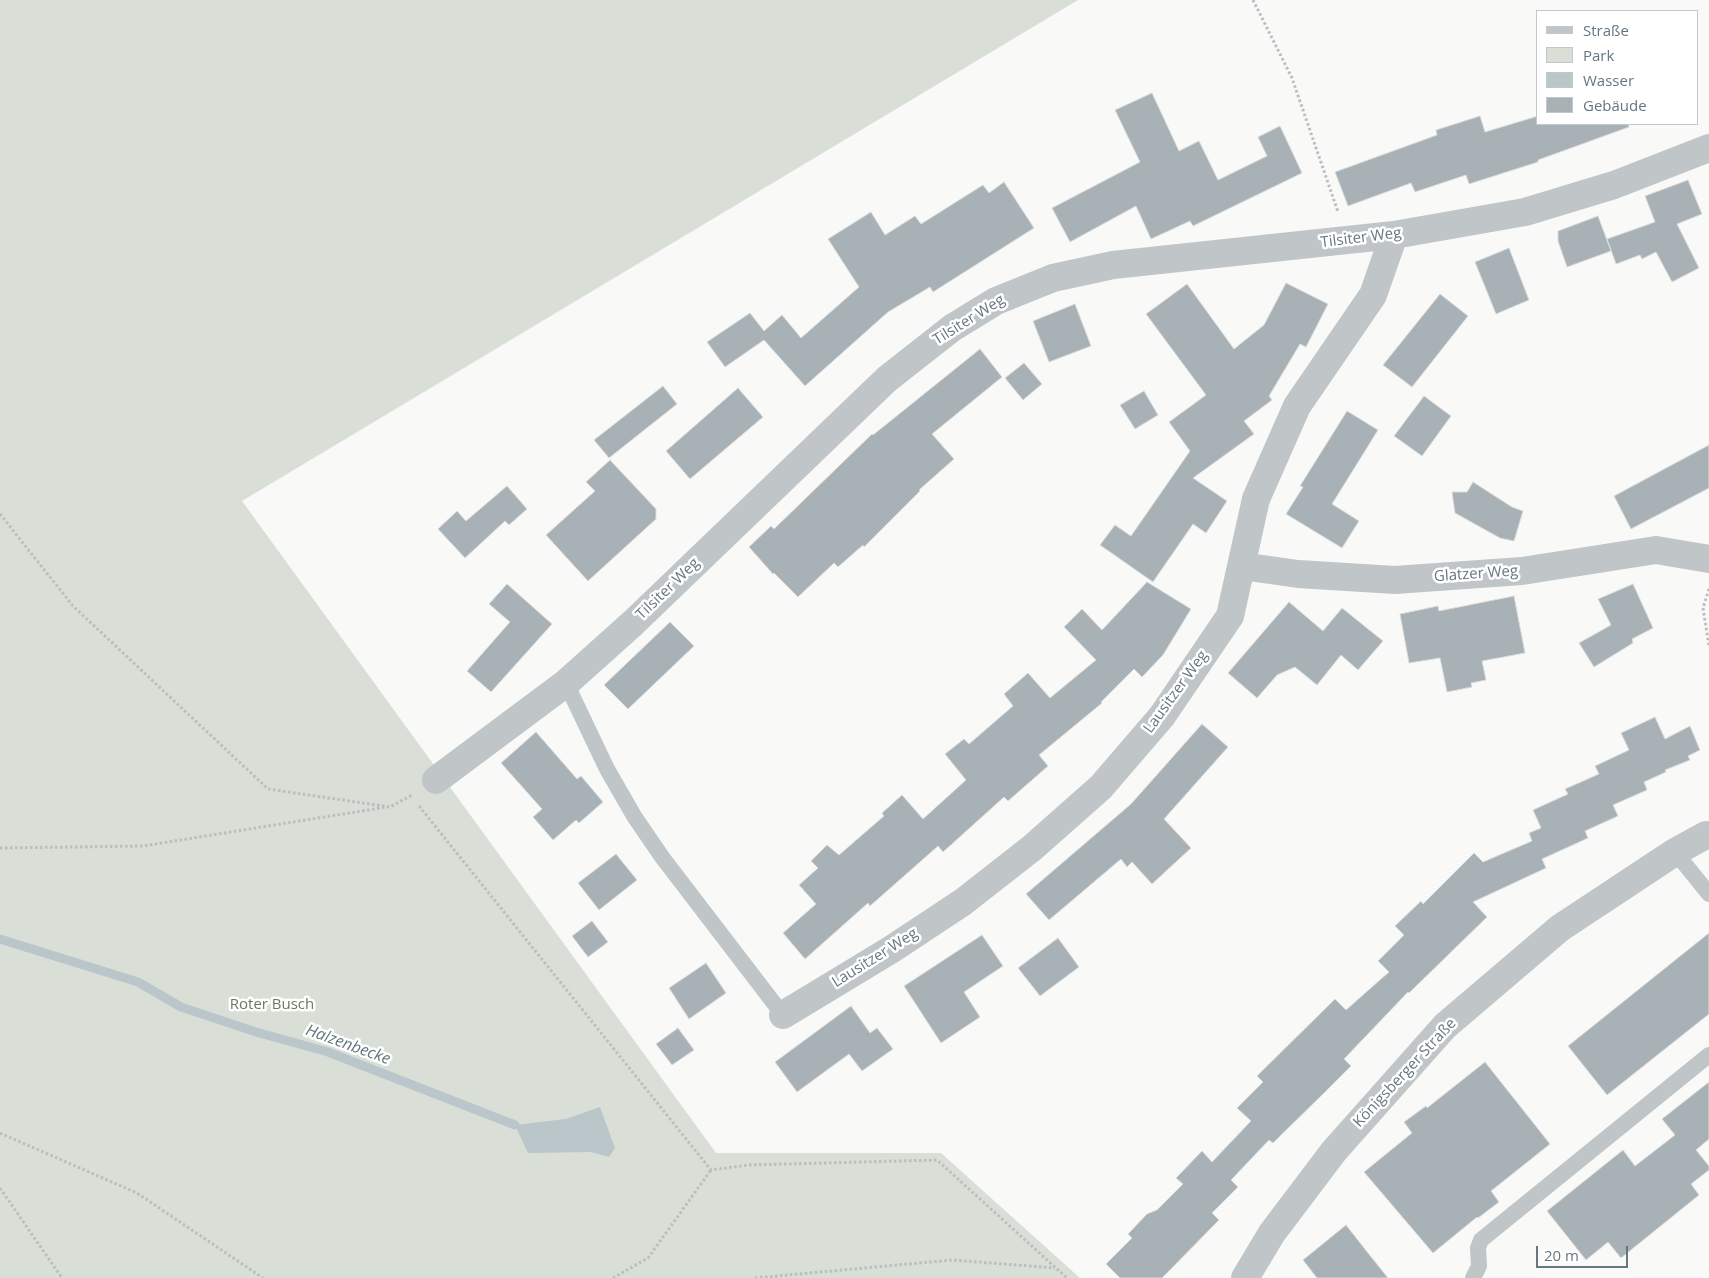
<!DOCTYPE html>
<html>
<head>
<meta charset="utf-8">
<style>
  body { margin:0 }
  #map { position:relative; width:1709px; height:1278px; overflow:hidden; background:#f9f9f7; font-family:"Open Sans",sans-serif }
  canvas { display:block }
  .legend { position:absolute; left:1536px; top:10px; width:162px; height:115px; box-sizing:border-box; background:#fff; border:1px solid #c2c9cc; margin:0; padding:6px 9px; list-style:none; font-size:15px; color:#667780 }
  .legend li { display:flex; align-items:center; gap:10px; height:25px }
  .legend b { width:25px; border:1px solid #c2c9cc }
  .scale { position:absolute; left:1536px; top:1246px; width:92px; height:22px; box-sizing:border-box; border:2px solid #667780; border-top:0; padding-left:6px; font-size:15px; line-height:18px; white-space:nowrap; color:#667780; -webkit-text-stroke:4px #fff; paint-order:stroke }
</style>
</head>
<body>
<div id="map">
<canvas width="1709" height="1278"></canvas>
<ul class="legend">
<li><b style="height:6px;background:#c0c5c8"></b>Straße</li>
<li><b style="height:14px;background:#d9ded6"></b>Park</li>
<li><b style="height:14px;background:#bac6ca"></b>Wasser</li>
<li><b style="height:14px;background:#a8b1b6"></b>Gebäude</li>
</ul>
<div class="scale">20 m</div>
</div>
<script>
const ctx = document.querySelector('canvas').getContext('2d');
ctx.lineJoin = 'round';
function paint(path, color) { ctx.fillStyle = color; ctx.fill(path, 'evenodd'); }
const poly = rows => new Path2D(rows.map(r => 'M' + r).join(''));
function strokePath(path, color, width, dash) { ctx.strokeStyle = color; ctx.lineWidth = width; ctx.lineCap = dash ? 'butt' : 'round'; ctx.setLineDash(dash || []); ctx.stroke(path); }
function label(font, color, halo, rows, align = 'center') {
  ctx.font = font + ' "Open Sans",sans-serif'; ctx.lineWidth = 5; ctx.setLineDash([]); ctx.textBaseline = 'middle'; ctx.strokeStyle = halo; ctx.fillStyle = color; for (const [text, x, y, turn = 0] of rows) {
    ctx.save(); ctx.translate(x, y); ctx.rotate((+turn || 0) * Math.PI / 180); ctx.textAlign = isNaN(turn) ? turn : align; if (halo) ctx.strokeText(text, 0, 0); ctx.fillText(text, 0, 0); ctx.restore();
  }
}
paint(poly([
  [0,0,1078,0,242,501,716,1153,941,1153,1080,1278,0,1278]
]), '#d9ded6');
paint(poly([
  [600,1107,615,1148,609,1157,591,1152,528,1153,515,1125,566,1119]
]), '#bac6ca');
strokePath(poly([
  [0,939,138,982,181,1007,256,1032,328,1052,515,1125]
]), '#bac6ca', 9);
const building = poly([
  [1152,93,1179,151,1199,141,1218,180,1267,156,1258,137,1280,126,1302,173,1193,226,1190,221,1151,239,1136,206,1070,242,1052,208,1140,162,1115,110,1152,93],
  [1480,116,1485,132,1538,116,1538,124,1628,124,1629,127,1538,160,1538,162,1469,184,1466,175,1415,192,1411,183,1348,206,1335,172,1437,135,1436,130,1480,116],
  [1688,180,1702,214,1677,224,1699,268,1672,282,1656,252,1642,259,1640,255,1616,264,1607,239,1655,222,1645,196,1688,180],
  [1004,182,1034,228,933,292,930,287,888,312,805,386,764,340,725,367,707,342,750,313,764,331,782,315,801,338,859,287,828,239,871,212,885,235,915,216,921,224,983,185,989,193,1004,182],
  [1598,216,1611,251,1567,267,1558,241,1558,231,1598,216],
  [1509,248,1529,300,1496,314,1475,262,1509,248],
  [1286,283,1328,304,1306,347,1300,344,1269,396,1272,400,1244,421,1254,434,1193,478,1227,501,1206,533,1193,524,1153,582,1100,545,1115,525,1131,536,1190,451,1169,422,1206,395,1146,314,1187,284,1234,349,1264,325,1286,283],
  [1440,294,1468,316,1412,387,1383,365,1440,294],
  [1075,304,1091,346,1049,362,1033,321,1075,304],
  [980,349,1002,377,932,434,954,459,919,490,920,491,864,547,863,545,838,567,834,563,798,597,774,573,773,574,749,547,771,526,774,529,872,434,873,435,980,349],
  [1024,363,1042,384,1023,400,1005,378,1024,363],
  [663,386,677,404,609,458,594,440,663,386],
  [738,388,763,417,690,479,666,451,738,388],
  [1144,391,1158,415,1135,429,1120,405,1144,391],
  [1424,396,1451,416,1422,456,1394,436,1424,396],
  [1347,411,1378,430,1332,504,1359,521,1342,548,1286,514,1303,487,1300,486,1347,411],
  [1709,445,1709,488,1631,529,1614,496,1709,445],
  [610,460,656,509,656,519,588,581,546,535,595,491,586,482,610,460],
  [1473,482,1512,507,1523,511,1514,541,1500,538,1455,513,1452,492,1467,492,1473,482],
  [507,486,527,509,509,525,505,521,465,558,438,529,457,511,466,521,507,486],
  [1147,582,1191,609,1163,655,1142,677,1134,669,1101,702,1102,703,1039,755,1048,766,1008,801,1004,797,943,852,938,846,870,906,868,903,805,959,783,933,816,904,799,885,818,868,811,861,827,845,839,855,884,816,882,813,902,795,923,819,966,780,945,754,964,739,969,744,1013,706,1004,694,1028,673,1050,698,1096,660,1064,627,1082,609,1102,630,1147,582],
  [507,584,552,624,491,692,467,671,510,622,489,604,507,584],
  [1633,584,1653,628,1632,639,1633,643,1594,667,1579,643,1611,625,1598,599,1633,584],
  [1514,596,1525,653,1482,661,1486,680,1471,683,1472,687,1447,692,1440,658,1409,663,1400,614,1438,606,1439,611,1514,596],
  [1289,602,1323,631,1342,608,1383,641,1358,670,1341,655,1317,685,1295,667,1277,675,1257,698,1228,673,1289,602],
  [670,622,694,646,628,709,604,685,670,622],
  [1655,717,1665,739,1690,726,1700,750,1688,756,1690,760,1665,770,1666,772,1644,782,1647,790,1613,805,1618,816,1585,831,1588,838,1542,859,1546,868,1473,902,1487,917,1409,993,1408,992,1344,1059,1351,1066,1325,1092,1273,1143,1269,1140,1231,1180,1238,1187,1212,1213,1219,1220,1162,1278,1120,1278,1106,1264,1132,1238,1128,1234,1147,1214,1157,1210,1183,1184,1176,1178,1202,1151,1212,1162,1251,1121,1237,1108,1263,1082,1257,1076,1335,999,1346,1010,1389,972,1378,961,1404,935,1395,926,1421,901,1423,904,1474,853,1483,862,1532,841,1529,833,1541,828,1533,810,1568,794,1565,789,1599,774,1595,766,1629,750,1621,733,1655,717],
  [1202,724,1228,747,1164,819,1191,848,1152,884,1132,862,1127,867,1121,859,1049,920,1026,894,1131,804,1202,724],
  [536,732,577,779,581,776,603,802,579,823,576,820,553,840,533,817,542,809,501,763,536,732],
  [616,854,637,880,599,910,578,883,616,854],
  [592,921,608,942,588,957,572,936,592,921],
  [1709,933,1709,1014,1607,1095,1568,1046,1709,933],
  [982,935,1003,966,964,992,980,1017,941,1043,904,986,982,935],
  [1058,938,1079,967,1040,996,1018,968,1058,938],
  [706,963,726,993,689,1019,669,988,706,963],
  [851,1006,870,1033,877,1028,893,1049,862,1071,849,1054,797,1092,775,1062,851,1006],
  [678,1028,694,1050,672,1065,656,1044,678,1028],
  [1485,1062,1550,1144,1491,1191,1499,1202,1478,1218,1477,1217,1433,1253,1364,1172,1412,1133,1404,1122,1426,1106,1427,1108,1485,1062],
  [1709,1082,1709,1139,1696,1150,1709,1166,1709,1170,1691,1184,1699,1195,1621,1258,1608,1242,1586,1260,1547,1211,1623,1150,1635,1166,1675,1135,1662,1119,1709,1082],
  [1346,1225,1368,1253,1388,1278,1317,1278,1303,1260,1346,1225]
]);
paint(building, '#a8b1b6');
strokePath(building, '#dbdbd9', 1);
strokePath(poly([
  [1253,0,1292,78,1338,212],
  [0,514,73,606,268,789,390,807,412,795],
  [1709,589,1703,608,1709,646],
  [419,806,711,1170,748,1165,937,1160,1067,1278],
  [0,848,143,846,387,807],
  [0,1133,137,1193,263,1278],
  [0,1188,62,1278],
  [613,1278,648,1258,711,1170],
  [755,1278,952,1260,1055,1268]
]), '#bbbec0', 3, [2.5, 2.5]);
strokePath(poly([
  [566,683,607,769,634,816,662,857,783,1015],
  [1675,852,1709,894],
  [1473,1278,1479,1266,1478,1248,1481,1240,1709,1055]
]), '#c0c5c8', 16);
strokePath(poly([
  [1242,566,1298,574,1395,580,1522,571,1656,550,1709,559],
  [436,780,566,683,633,623,887,379,952,328,996,301,1053,278,1113,265,1394,235,1525,212,1614,185,1709,148],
  [783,1015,892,949,963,902,1032,848,1101,787,1162,716,1230,616,1256,499,1297,406,1373,295,1394,235],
  [1245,1278,1272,1233,1334,1151,1445,1026,1560,928,1675,852,1706,835]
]), '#c0c5c8', 28);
label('15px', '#667780', '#fff', [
  ["Tilsiter Weg",1361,238,-7],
  ["Tilsiter Weg",969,320,-32],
  ["Glatzer Weg",1476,574,-4],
  ["Tilsiter Weg",668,589,-44],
  ["Lausitzer Weg",1176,692,-54],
  ["Lausitzer Weg",875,958,-32],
  ["Königsberger Straße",1405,1073,-47]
]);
label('15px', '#697964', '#fff', [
  ["Roter Busch",272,1005]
]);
label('italic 16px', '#60767a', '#fff', [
  ["Halzenbecke",348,1045,20]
]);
</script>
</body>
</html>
